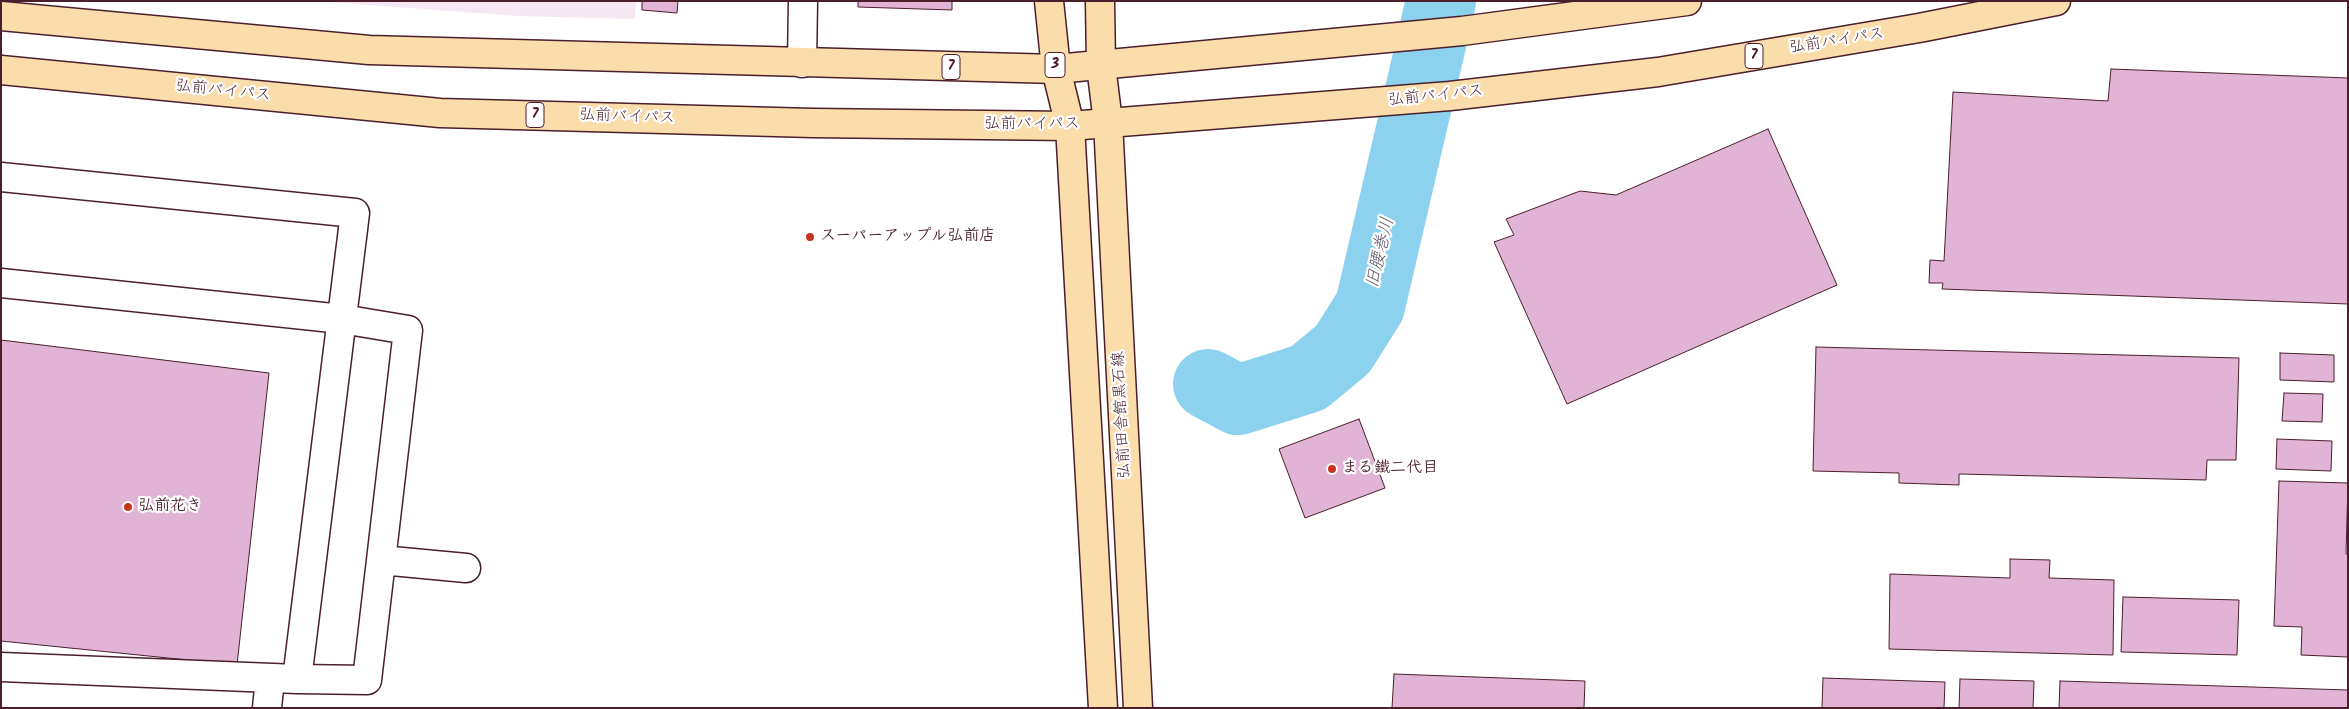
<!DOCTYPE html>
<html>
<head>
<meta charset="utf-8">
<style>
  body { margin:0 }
  #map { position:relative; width:2349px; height:709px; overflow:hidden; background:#fff; font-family:Kalam,sans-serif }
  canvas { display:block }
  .frame { position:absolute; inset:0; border:2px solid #4a1f2b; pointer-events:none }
</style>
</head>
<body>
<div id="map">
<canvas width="2349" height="709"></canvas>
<div class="frame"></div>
</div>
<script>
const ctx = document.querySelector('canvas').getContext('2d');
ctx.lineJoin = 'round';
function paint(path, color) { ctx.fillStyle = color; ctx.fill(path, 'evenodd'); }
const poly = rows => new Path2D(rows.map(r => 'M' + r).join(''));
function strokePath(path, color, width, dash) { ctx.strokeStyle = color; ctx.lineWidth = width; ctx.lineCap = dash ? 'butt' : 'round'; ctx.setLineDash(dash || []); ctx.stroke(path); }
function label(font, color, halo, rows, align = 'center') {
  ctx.font = font + ' Kalam,"Klee One",sans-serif'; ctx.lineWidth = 4.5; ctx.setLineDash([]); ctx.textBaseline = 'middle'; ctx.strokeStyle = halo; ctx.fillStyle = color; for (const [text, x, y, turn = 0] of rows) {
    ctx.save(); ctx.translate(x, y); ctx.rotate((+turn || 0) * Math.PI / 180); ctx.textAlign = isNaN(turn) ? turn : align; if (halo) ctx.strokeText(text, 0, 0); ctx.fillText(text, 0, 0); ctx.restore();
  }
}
paint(poly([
  [315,1,636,1,635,19,518,16]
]), '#f6e8f2');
strokePath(poly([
  [1208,384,1238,400,1308,378,1343,349,1370,306,1441,1]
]), '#8cd2ee', 70);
const building = poly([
  [642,1,678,1,677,13,642,10,642,1],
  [858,1,952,1,952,10,858,7,858,1],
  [2111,69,2348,78,2348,304,1942,289,1943,283,1929,283,1930,260,1944,261,1953,92,2108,101,2111,69],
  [1768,129,1837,285,1567,404,1494,242,1514,235,1506,219,1580,191,1616,195,1768,129],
  [1,340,269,373,237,665,1,641,1,340],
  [1816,347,2239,358,2236,460,2207,460,2206,480,1959,474,1959,485,1899,483,1899,473,1813,471,1816,347],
  [2280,353,2334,355,2334,382,2280,380,2280,353],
  [2284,393,2323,394,2322,422,2282,421,2284,393],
  [1359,419,1385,488,1305,518,1279,449,1359,419],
  [2277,439,2332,441,2331,471,2276,469,2277,439],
  [2279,481,2348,483,2346,554,2348,554,2348,657,2301,655,2302,627,2274,626,2279,481],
  [2010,559,2050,560,2049,578,2114,580,2113,655,1889,649,1890,574,2010,578,2010,559],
  [2123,597,2239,600,2237,655,2121,652,2123,597],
  [1394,674,1585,681,1584,708,1392,708,1394,674],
  [1823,678,1945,682,1944,708,1822,708,1823,678],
  [1960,679,2034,681,2033,708,1959,708,1960,679],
  [2060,681,2348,690,2348,708,2059,708,2060,681]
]);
paint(building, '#e1b3d5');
strokePath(building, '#4a1f2b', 1);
const minor = poly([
  [802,63,803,1],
  [1,177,355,213,297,679,1,667],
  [1,283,342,319,408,330,367,680,297,679],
  [381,560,466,568],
  [267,708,270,678]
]);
const major = poly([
  [1049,1,1056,69,1070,126,1103,708],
  [1100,1,1101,66,1108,122,1138,708]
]);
const highway = poly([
  [1,16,369,50,1056,69,1462,31,1687,1],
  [1,70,440,113,813,123,1070,126,1450,96,1658,72,1919,28,2056,1]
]);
strokePath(minor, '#4a1f2b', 31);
strokePath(major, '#4a1f2b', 31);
strokePath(highway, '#4a1f2b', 31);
strokePath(minor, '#fff', 28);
strokePath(major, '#fbddab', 28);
strokePath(highway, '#fbddab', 28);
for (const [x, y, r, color] of [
  [810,237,5,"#c8321e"],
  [1332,469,5,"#c8321e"],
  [128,507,5,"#c8321e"]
]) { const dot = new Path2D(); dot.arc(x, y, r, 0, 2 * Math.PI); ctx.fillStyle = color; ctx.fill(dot); strokePath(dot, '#fff', 2); }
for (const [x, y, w] of [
  [1754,56,18],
  [1055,65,20],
  [951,67,18],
  [535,115,18]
]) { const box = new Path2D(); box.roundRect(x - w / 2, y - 12.5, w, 25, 4); ctx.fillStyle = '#fff'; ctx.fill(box); strokePath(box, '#4a1f2b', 1); }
label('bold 15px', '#4a1f2b', null, [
  ["7",1754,56],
  ["3",1055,65],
  ["7",951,67],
  ["7",535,115]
]);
label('16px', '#4a1f2b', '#fff', [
  ["弘前バイパス",1837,42,-9],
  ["弘前バイパス",223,92,6],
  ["弘前バイパス",1436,97,-6],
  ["弘前バイパス",627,118,2],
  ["弘前バイパス",1032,125],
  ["弘前田舎館黒石線",1123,415,-93]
]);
label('bold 16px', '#4a1f2b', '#fff', [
  ["スーパーアップル弘前店",820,237],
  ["まる鐵二代目",1342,469],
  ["弘前花き",138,507]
], 'left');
label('italic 18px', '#5e5566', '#fff', [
  ["旧腰巻川",1382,253,-77]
]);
</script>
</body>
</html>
